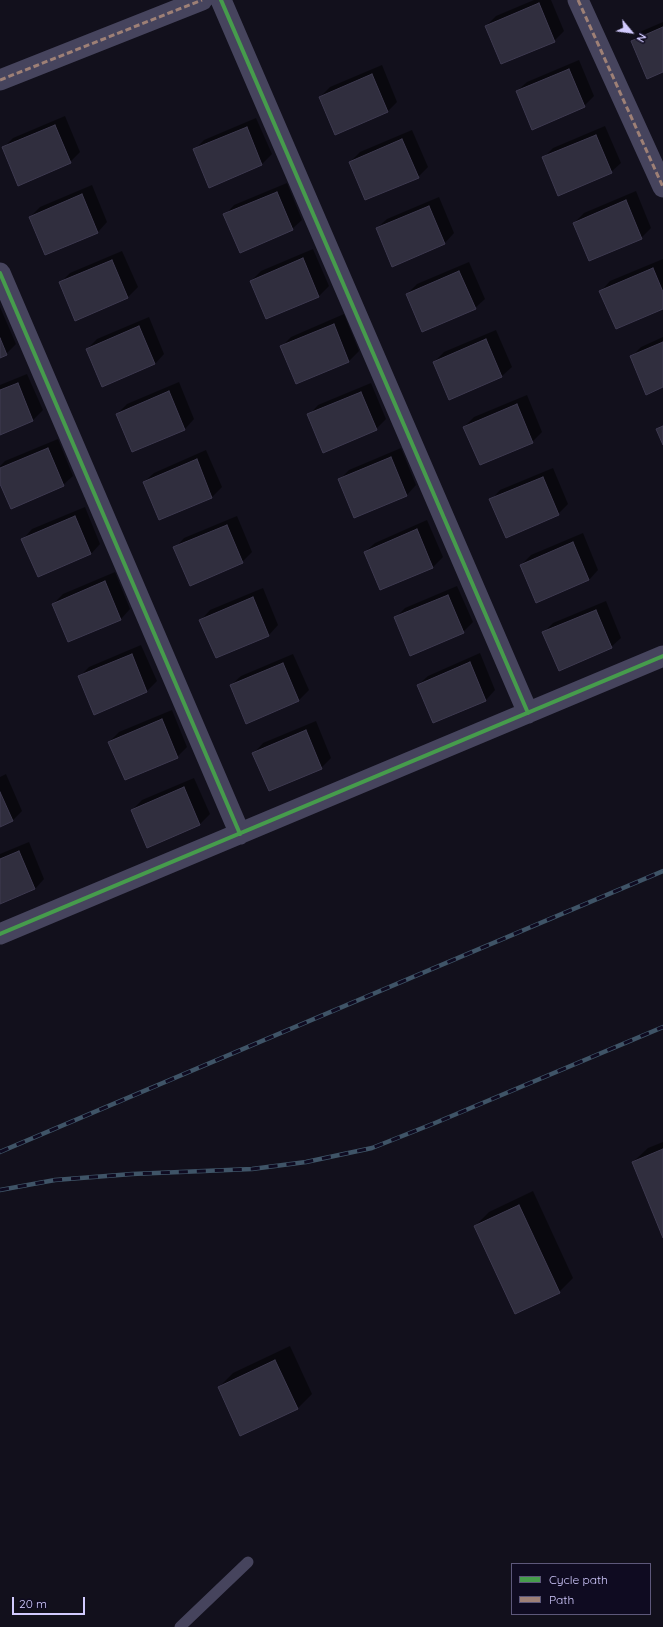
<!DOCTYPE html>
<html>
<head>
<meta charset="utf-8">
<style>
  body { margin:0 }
  #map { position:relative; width:663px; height:1627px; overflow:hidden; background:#12101c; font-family:Quicksand,sans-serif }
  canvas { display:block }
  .legend { position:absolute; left:511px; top:1563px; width:140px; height:52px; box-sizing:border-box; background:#0f0b21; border:1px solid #5d587a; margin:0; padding:5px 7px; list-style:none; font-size:12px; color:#d2cbff }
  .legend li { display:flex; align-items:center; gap:8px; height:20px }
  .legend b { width:20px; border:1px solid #5d587a }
  .north { position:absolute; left:611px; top:12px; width:40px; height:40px; -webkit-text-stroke:3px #0f0b21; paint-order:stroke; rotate:119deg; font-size:11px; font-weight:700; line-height:16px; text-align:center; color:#d2cbff }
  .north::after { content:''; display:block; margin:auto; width:14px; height:18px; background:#d2cbff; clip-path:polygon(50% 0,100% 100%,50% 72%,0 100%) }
  .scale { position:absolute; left:12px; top:1597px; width:73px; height:18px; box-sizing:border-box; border:2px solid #d2cbff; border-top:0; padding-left:5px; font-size:12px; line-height:14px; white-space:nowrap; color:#d2cbff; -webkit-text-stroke:3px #0f0b21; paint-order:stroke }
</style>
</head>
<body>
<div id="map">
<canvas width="663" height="1627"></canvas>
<ul class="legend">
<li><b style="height:5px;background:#469c4c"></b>Cycle path</li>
<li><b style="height:5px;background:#9e8076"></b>Path</li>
</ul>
<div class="north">N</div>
<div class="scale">20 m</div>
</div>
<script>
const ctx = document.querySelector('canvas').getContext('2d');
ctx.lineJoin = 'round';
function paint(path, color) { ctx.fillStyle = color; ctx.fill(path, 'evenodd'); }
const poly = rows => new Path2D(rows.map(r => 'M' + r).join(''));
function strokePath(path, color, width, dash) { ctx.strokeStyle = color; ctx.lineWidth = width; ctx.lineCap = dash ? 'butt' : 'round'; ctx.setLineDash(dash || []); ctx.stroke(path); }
paint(poly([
  [534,0,551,0,564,31,554,41,486,26,496,16],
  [663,22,663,71,632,41,642,31],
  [579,60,594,96,584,106,517,91,527,82],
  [382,65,397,102,388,111,320,97,330,87],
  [65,116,80,152,70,162,3,148,13,138],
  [256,118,272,154,262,164,210,186,194,150,204,140],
  [605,126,621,163,611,172,543,158,553,148],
  [412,130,428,167,418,177,350,162,360,152],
  [287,183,302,220,292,229,225,215,234,205],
  [92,185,107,222,98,232,45,254,30,217,40,207],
  [636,191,651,228,641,238,574,223,584,213],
  [439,197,454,233,445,243,377,228,387,219],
  [313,249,329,286,319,296,267,318,251,281,261,271],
  [122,251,138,287,128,297,76,319,60,283,70,273],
  [663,259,663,308,601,291,610,281],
  [469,262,485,299,475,308,407,294,417,284],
  [0,307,16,344,6,354,0,357],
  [344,314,359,351,349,361,297,383,281,347,291,337],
  [149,317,164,354,155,364,87,349,97,339],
  [496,330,512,367,502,376,449,399,434,362,444,352],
  [663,337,663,386,631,357,641,347],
  [27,374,43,410,33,420,0,434,0,385],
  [179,382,194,419,185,429,133,451,117,414,127,404],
  [371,383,386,419,376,429,309,415,318,405],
  [527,395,542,432,532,442,464,427,474,417],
  [58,439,73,476,63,485,0,481,0,466,5,461],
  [401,448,416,485,407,495,354,517,339,480,349,470],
  [206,450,222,487,212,497,160,519,144,482,154,473],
  [553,468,568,504,558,514,491,500,500,490],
  [85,507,100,544,91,554,23,539,32,529],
  [237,516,252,552,242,562,175,548,184,538],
  [427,520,443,557,433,567,381,589,365,552,375,543],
  [583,533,598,570,589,580,521,565,531,555],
  [115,572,130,609,121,619,68,641,53,604,63,594],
  [457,586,473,622,463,632,395,618,405,608],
  [263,588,278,625,269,635,216,657,201,620,210,610],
  [606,601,621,638,611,647,543,633,553,623],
  [141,645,157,681,147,691,95,713,79,677,89,667],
  [480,653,495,690,486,700,418,685,428,676],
  [293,654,309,690,299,700,246,722,231,685,241,676],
  [172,710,187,747,177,757,109,742,119,732],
  [316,721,331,758,321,768,254,753,263,743],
  [6,774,22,811,12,821,0,826,0,777],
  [194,778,210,814,200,824,148,846,132,810,142,800],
  [29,842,44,879,35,889,0,903,0,854],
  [663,1142,663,1235,633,1162,648,1148],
  [533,1191,573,1278,559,1292,475,1226,489,1212],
  [290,1346,312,1394,298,1408,241,1435,219,1387,233,1373]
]), '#0007');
const building = poly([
  [539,3,555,42,501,64,485,26,539,3],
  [663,27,663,72,647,79,631,41,663,27],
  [569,69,585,107,532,130,516,91,569,69],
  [372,74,388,112,335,135,319,97,372,74],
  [55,125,71,163,18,186,2,147,55,125],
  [247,127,262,165,209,188,193,149,247,127],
  [596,135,612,173,558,196,542,157,596,135],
  [402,139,419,178,365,200,349,162,402,139],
  [277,192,293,230,240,253,223,214,277,192],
  [82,194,98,233,45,255,29,217,82,194],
  [626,200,642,239,589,261,573,223,626,200],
  [429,206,445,244,392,267,376,228,429,206],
  [303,258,319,297,266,319,250,281,303,258],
  [112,260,128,298,75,321,59,282,112,260],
  [653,268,663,292,663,309,616,329,599,291,653,268],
  [459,271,476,309,422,332,406,294,459,271],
  [334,324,349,362,296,384,280,346,334,324],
  [139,326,155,364,102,387,86,349,139,326],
  [0,338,7,355,0,358,0,338],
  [486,339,502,377,449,400,433,362,486,339],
  [663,342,663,387,646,395,630,356,663,342],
  [18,383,33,421,0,435,0,390,18,383],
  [169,391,185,430,132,452,116,414,169,391],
  [361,392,377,430,323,453,307,414,361,392],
  [517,404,533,443,480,465,463,427,517,404],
  [663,426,663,445,656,429,663,426],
  [48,448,64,486,11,509,0,484,0,468,48,448],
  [391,457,407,496,354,518,338,479,391,457],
  [197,459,212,498,159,520,143,482,197,459],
  [543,477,559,515,506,538,489,499,543,477],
  [75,516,91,554,38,577,21,539,75,516],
  [227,525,243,563,190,586,173,547,227,525],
  [417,529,433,568,380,590,364,552,417,529],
  [573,542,589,580,536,603,520,565,573,542],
  [105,581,121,620,68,642,52,604,105,581],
  [448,595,464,633,410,656,394,617,448,595],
  [253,597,269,636,216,658,199,620,253,597],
  [596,610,612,648,559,671,542,632,596,610],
  [132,654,147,692,94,715,78,676,132,654],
  [470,662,486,701,433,723,417,685,470,662],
  [283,663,299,701,246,724,230,685,283,663],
  [162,719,178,758,125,780,108,742,162,719],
  [306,730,322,769,269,791,252,753,306,730],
  [184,787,200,825,147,848,131,810,184,787],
  [0,792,13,821,0,827,0,792],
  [19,851,35,889,0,904,0,859,19,851],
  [663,1149,663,1238,632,1162,663,1149],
  [519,1205,560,1293,515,1314,474,1226,519,1205],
  [275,1360,298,1409,240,1436,218,1387,275,1360]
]);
paint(building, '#302e3e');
strokePath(building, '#3e3a50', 1);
strokePath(poly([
  [180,1627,248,1562]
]), '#46445d', 11);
strokePath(poly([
  [221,0,528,713],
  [578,0,663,187],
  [0,80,202,0],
  [0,273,240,834],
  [0,934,663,656]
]), '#46445d', 21);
const rail = poly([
  [0,1152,663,871],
  [0,1190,55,1180,132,1174,252,1169,306,1162,372,1148,435,1123,663,1027]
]);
strokePath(rail, '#3f5467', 4.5);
strokePath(rail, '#0f0b21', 3, [9]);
strokePath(poly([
  [578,0,663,187],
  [0,80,202,0]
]), '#9e8076', 3, [6, 3]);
strokePath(poly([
  [221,0,528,713],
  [0,273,240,834],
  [0,934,663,656]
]), '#469c4c', 4);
</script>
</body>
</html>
